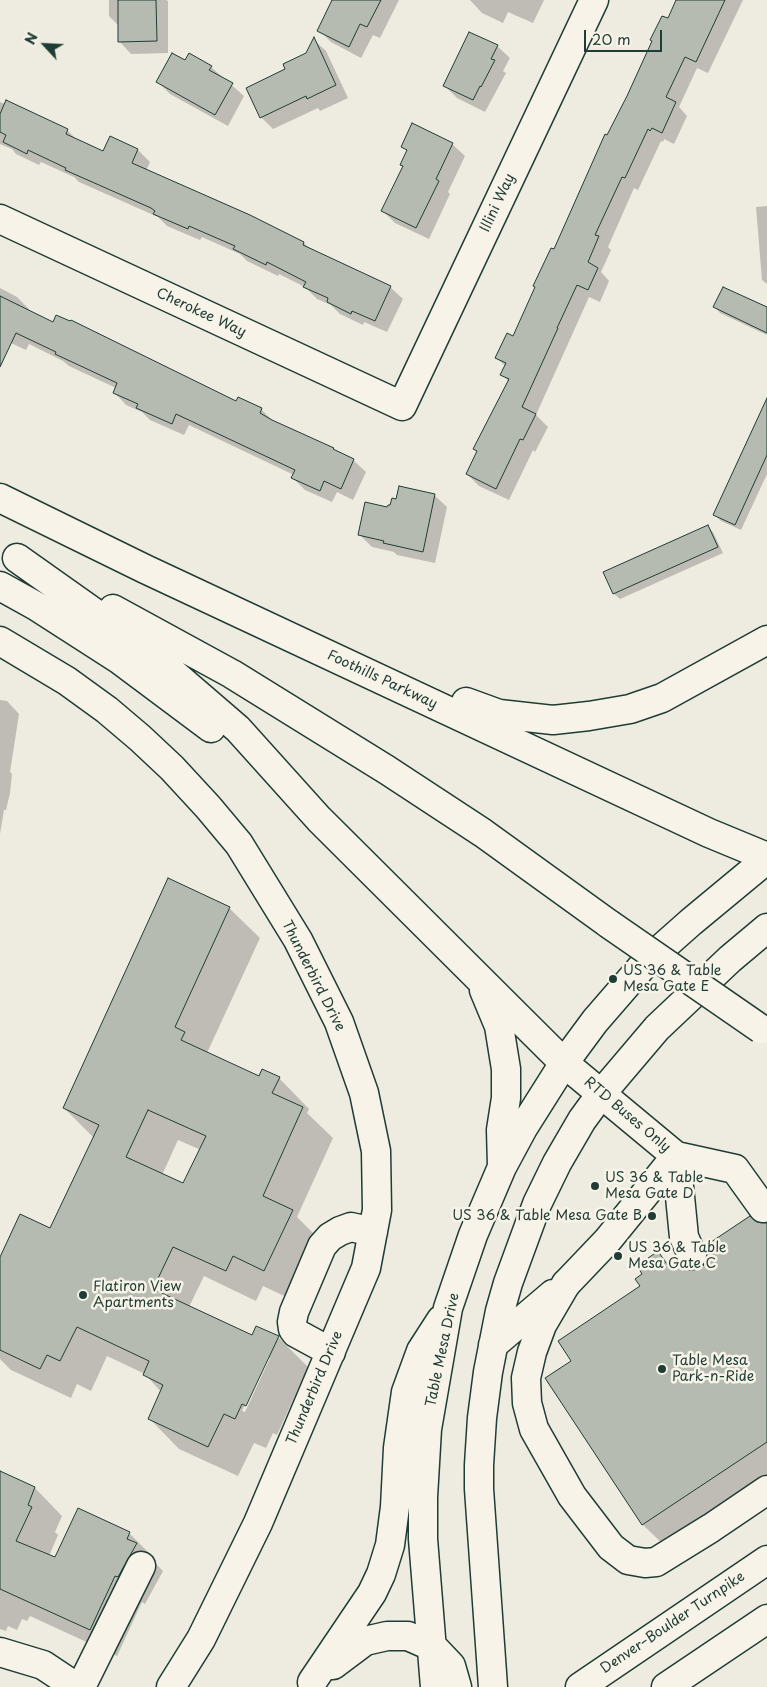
<!DOCTYPE html>
<html>
<head>
<meta charset="utf-8">
<style>
  body { margin:0 }
  #map { position:relative; width:767px; height:1687px; overflow:hidden; background:#eeece1; font-family:"Playpen Sans",sans-serif }
  canvas { display:block }
  .north { position:absolute; left:20px; top:20px; width:50px; height:50px; -webkit-text-stroke:4px #f7f3e8; paint-order:stroke; rotate:295deg; font-size:14px; font-weight:700; line-height:20px; text-align:center; color:#1f3d34 }
  .north::after { content:''; display:block; margin:auto; width:18px; height:22px; background:#1f3d34; clip-path:polygon(50% 0,100% 100%,50% 72%,0 100%) }
  .scale { position:absolute; left:584px; top:30px; width:78px; height:22px; box-sizing:border-box; border:2px solid #1f3d34; border-top:0; padding-left:6px; font-size:15px; line-height:18px; white-space:nowrap; color:#1f3d34; -webkit-text-stroke:4px #f7f3e8; paint-order:stroke }
</style>
</head>
<body>
<div id="map">
<canvas width="767" height="1687"></canvas>
<div class="north">N</div>
<div class="scale">20 m</div>
</div>
<script>
const ctx = document.querySelector('canvas').getContext('2d');
ctx.lineJoin = 'round';
function paint(path, color) { ctx.fillStyle = color; ctx.fill(path, 'evenodd'); }
const poly = rows => new Path2D(rows.map(r => 'M' + r).join(''));
function strokePath(path, color, width, dash) { ctx.strokeStyle = color; ctx.lineWidth = width; ctx.lineCap = dash ? 'butt' : 'round'; ctx.setLineDash(dash || []); ctx.stroke(path); }
function label(font, color, halo, rows, align = 'center') {
  ctx.font = font + ' "Playpen Sans",sans-serif'; ctx.lineWidth = 5; ctx.setLineDash([]); ctx.textBaseline = 'middle'; ctx.strokeStyle = halo; ctx.fillStyle = color; for (const [text, x, y, turn = 0] of rows) {
    ctx.save(); ctx.translate(x, y); ctx.rotate((+turn || 0) * Math.PI / 180); ctx.textAlign = isNaN(turn) ? turn : align; if (halo) ctx.strokeText(text, 0, 0); ctx.fillText(text, 0, 0); ctx.restore();
  }
}
paint(poly([
  [109,0,166,0,168,1,168,53,131,54,119,41,119,26,109,16],
  [334,0,399,0,380,38,373,35,361,58,331,42,319,30],
  [470,0,544,0,533,23,508,12,503,23,482,13],
  [678,0,743,0,708,73,697,68,679,107,687,116,674,144,664,139,663,142,661,141,638,190,634,188,608,247,611,250,601,272,609,281,600,302,589,297,536,415,548,427,535,452,533,450,509,500,479,486,467,474,478,452,474,449,509,382,502,374,505,366,497,358,514,337,608,137],
  [470,33,497,46,510,58,503,71,506,73,485,112,457,98,445,86],
  [314,40,326,51,348,98,320,111,318,108,273,129,261,117,287,70,307,54],
  [185,62,211,67,244,96,228,126,170,94,158,82],
  [0,102,67,130,77,140,103,153,138,150,150,162,146,171,249,216,304,243,310,249,390,287,403,299,387,332,364,322,363,325,340,314,331,305,317,299,305,287,279,274,278,276,247,261,240,254,202,237,200,240,167,226,158,217,79,182,74,177,41,162,39,165,16,154,12,149,0,144],
  [452,144,465,156,448,192,450,194,429,239,395,223,383,211,404,167,408,152,402,146],
  [767,206,767,284,762,280,756,207],
  [0,288,17,297,29,309,28,311,54,324,237,403,261,409,274,422,333,449,336,452,353,460,366,472,353,500,337,492,332,502,305,490,293,478,294,475,189,425,184,435,150,420,142,412,126,405,114,392,116,388,69,366,63,361,29,344,26,350,0,338],
  [715,307,767,309,767,335,720,313],
  [767,416,767,474,741,530,721,521,715,515],
  [434,495,447,507,435,563,397,555,394,552,372,547,360,535,388,508],
  [707,526,713,532,723,553,620,599,614,594,605,573],
  [0,700,7,701,19,714,10,772,12,774,10,793,6,810,4,810,0,834],
  [229,908,260,938,207,1053,259,1077,279,1078,309,1109,307,1113,333,1138,297,1217,322,1242,295,1301,263,1286,256,1301,204,1276,189,1307,252,1337,278,1337,308,1367,277,1435,273,1433,266,1448,254,1443,238,1476,179,1449,149,1418,161,1392,145,1374,107,1356,91,1391,77,1384,71,1398,11,1370,0,1359,0,1260,51,1230,94,1138,64,1108],
  [178,1140,201,1150,183,1185,162,1175],
  [267,1358,270,1358,245,1412,242,1411],
  [756,1224,767,1224,767,1480,666,1547,643,1525,546,1378,572,1361,642,1286,643,1275,658,1253,674,1268,690,1272,699,1270],
  [0,1473,35,1488,62,1516,55,1532,58,1535,49,1556,56,1559,129,1533,156,1560,155,1563,163,1571,145,1604,142,1602,117,1656,30,1616,27,1621,22,1619,17,1630,8,1626,6,1631,0,1629]
]), '#0003');
const building = poly([
  [118,0,156,0,157,41,118,42,118,0],
  [332,0,381,0,367,27,360,24,349,47,317,31,332,0],
  [676,0,725,0,696,62,685,57,666,97,676,102,662,133,652,128,650,131,648,129,625,178,622,177,595,235,599,236,588,262,598,268,588,290,577,285,557,328,558,328,522,407,536,414,523,440,520,439,496,489,466,474,477,451,473,449,509,379,500,375,506,363,495,358,507,333,513,336,535,287,533,286,551,248,554,249,605,134,607,135,627,96,652,41,650,40,662,16,668,18,676,0],
  [469,32,498,45,491,59,495,60,481,87,480,86,473,100,443,86,469,32],
  [314,37,336,85,307,99,306,96,260,118,246,88,285,69,283,64,306,53,314,37],
  [172,53,185,60,189,53,212,66,209,70,233,83,215,115,156,82,172,53],
  [6,100,68,129,66,134,103,151,110,136,138,149,132,163,250,215,304,242,303,245,391,286,375,321,352,311,351,314,327,302,328,298,303,287,306,282,267,262,266,265,233,249,235,246,189,226,188,229,153,214,155,211,151,208,65,170,66,168,28,150,27,154,3,142,6,135,0,132,0,114,6,100],
  [412,123,453,143,436,179,439,181,416,228,381,211,403,166,400,165,407,150,401,147,412,123],
  [723,287,767,307,767,333,713,307,723,287],
  [0,296,53,322,56,315,70,321,71,320,236,401,238,397,262,408,260,413,272,420,334,448,333,449,354,459,341,489,324,481,320,491,291,478,295,470,176,414,172,424,136,408,138,404,113,393,117,383,55,354,56,352,16,333,0,367,0,296],
  [767,398,767,455,735,525,713,515,767,398],
  [399,486,435,494,423,552,383,543,384,541,358,535,365,502,387,507,388,505,390,505,392,498,396,499,399,486],
  [708,525,718,547,613,594,603,572,708,525],
  [168,878,230,907,175,1027,185,1032,181,1040,259,1076,262,1069,280,1077,272,1093,303,1107,263,1196,293,1210,264,1271,233,1256,226,1271,173,1247,153,1289,252,1335,256,1326,279,1336,246,1406,242,1404,235,1419,224,1414,208,1447,148,1419,163,1385,143,1375,149,1361,77,1327,60,1361,47,1355,40,1369,0,1350,0,1257,20,1214,50,1228,99,1125,63,1108,168,878],
  [148,1110,206,1136,183,1183,126,1157,148,1110],
  [750,1216,757,1222,767,1223,767,1442,642,1525,545,1378,571,1361,558,1341,640,1286,635,1279,642,1274,637,1266,658,1251,670,1269,679,1263,683,1268,690,1270,699,1269,704,1265,707,1257,705,1246,750,1216],
  [0,1471,35,1487,28,1505,32,1507,16,1541,55,1557,78,1508,130,1532,127,1539,137,1543,118,1577,115,1576,90,1630,0,1589,0,1471]
]);
paint(building, '#b5bbb0');
strokePath(building, '#1f3d34', 1);
const minor = poly([
  [0,219,402,406,594,0],
  [0,641,67,681,107,710,140,738,172,768,208,807,239,844,298,940,339,1022,364,1093,376,1151,377,1210,366,1268,258,1523,201,1639,171,1687],
  [564,1063,676,1156,735,1169,763,1208],
  [676,1156,684,1237,692,1255],
  [566,1284,607,1241,676,1156],
  [331,1352,296,1333,293,1329,292,1322,294,1312,322,1246,330,1237,340,1231,351,1227,373,1232],
  [0,1652,43,1665,76,1687],
  [81,1687,141,1566]
]);
const highway = poly([
  [0,498,145,569,709,833,767,857],
  [17,558,144,648,238,729,319,819,564,1063],
  [0,586,36,606,120,660,211,728],
  [113,609,232,674,387,770,483,833,609,924],
  [466,702,499,714,553,720,589,716,630,709,662,698,767,640],
  [484,990,499,1026,506,1069,506,1098,501,1130,502,1166],
  [566,1284,542,1325,532,1352,526,1378,527,1403,534,1429,572,1496,611,1547,628,1560,645,1563,656,1562,711,1528,767,1490],
  [493,1345,553,1294],
  [333,1665,365,1641,387,1636,408,1636,433,1647,451,1666,457,1687],
  [312,1682,372,1593,381,1574,390,1545,395,1507,398,1448,406,1392,421,1351,441,1320],
  [435,1687,423,1539,423,1497,427,1429,448,1308,473,1235,502,1167,523,1128,564,1063,595,1021,647,961,691,922,767,859],
  [493,1687,479,1489,479,1465,482,1418,488,1372,500,1311,508,1283,537,1204,557,1163,582,1120,601,1094,657,1028,730,959,767,928],
  [580,1687,767,1560],
  [666,1687,767,1619]
]);
strokePath(minor, '#1f3d34', 31);
strokePath(highway, '#1f3d34', 31);
strokePath(minor, '#f7f3e8', 28);
strokePath(highway, '#f7f3e8', 28);
const highwayBridge = poly([
  [609,924,761,1029]
]);
strokePath(highwayBridge, '#1f3d34', 31, []);
strokePath(highwayBridge, '#f7f3e8', 28);
for (const [x, y, r, color] of [
  [613,979,5,"#1f3d34"],
  [595,1186,5,"#1f3d34"],
  [652,1216,5,"#1f3d34"],
  [618,1256,5,"#1f3d34"],
  [83,1295,5,"#1f3d34"],
  [662,1369,5,"#1f3d34"]
]) { const dot = new Path2D(); dot.arc(x, y, r, 0, 2 * Math.PI); ctx.fillStyle = color; ctx.fill(dot); strokePath(dot, '#f7f3e8', 2); }
label('14px', '#1f3d34', '#f7f3e8', [
  ["Illini Way",498,203,-65],
  ["Cherokee Way",201,313,25],
  ["Foothills Parkway",382,680,25],
  ["Thunderbird Drive",313,976,63],
  ["RTD Buses Only",627,1115,40],
  ["Table Mesa Drive",443,1350,-78],
  ["Thunderbird Drive",315,1388,-67],
  ["Denver–Boulder Turnpike",673,1623,-34]
]);
label('14px', '#1f3d34', '#f7f3e8', [
  ["US 36 & Table",623,971],
  ["Mesa Gate E",623,987],
  ["US 36 & Table",605,1178],
  ["Mesa Gate D",605,1194],
  ["US 36 & Table Mesa Gate B",642,1216,"right"],
  ["US 36 & Table",628,1248],
  ["Mesa Gate C",628,1264],
  ["Flatiron View",93,1287],
  ["Apartments",93,1303],
  ["Table Mesa",672,1361],
  ["Park-n-Ride",672,1377]
], 'left');
</script>
</body>
</html>
